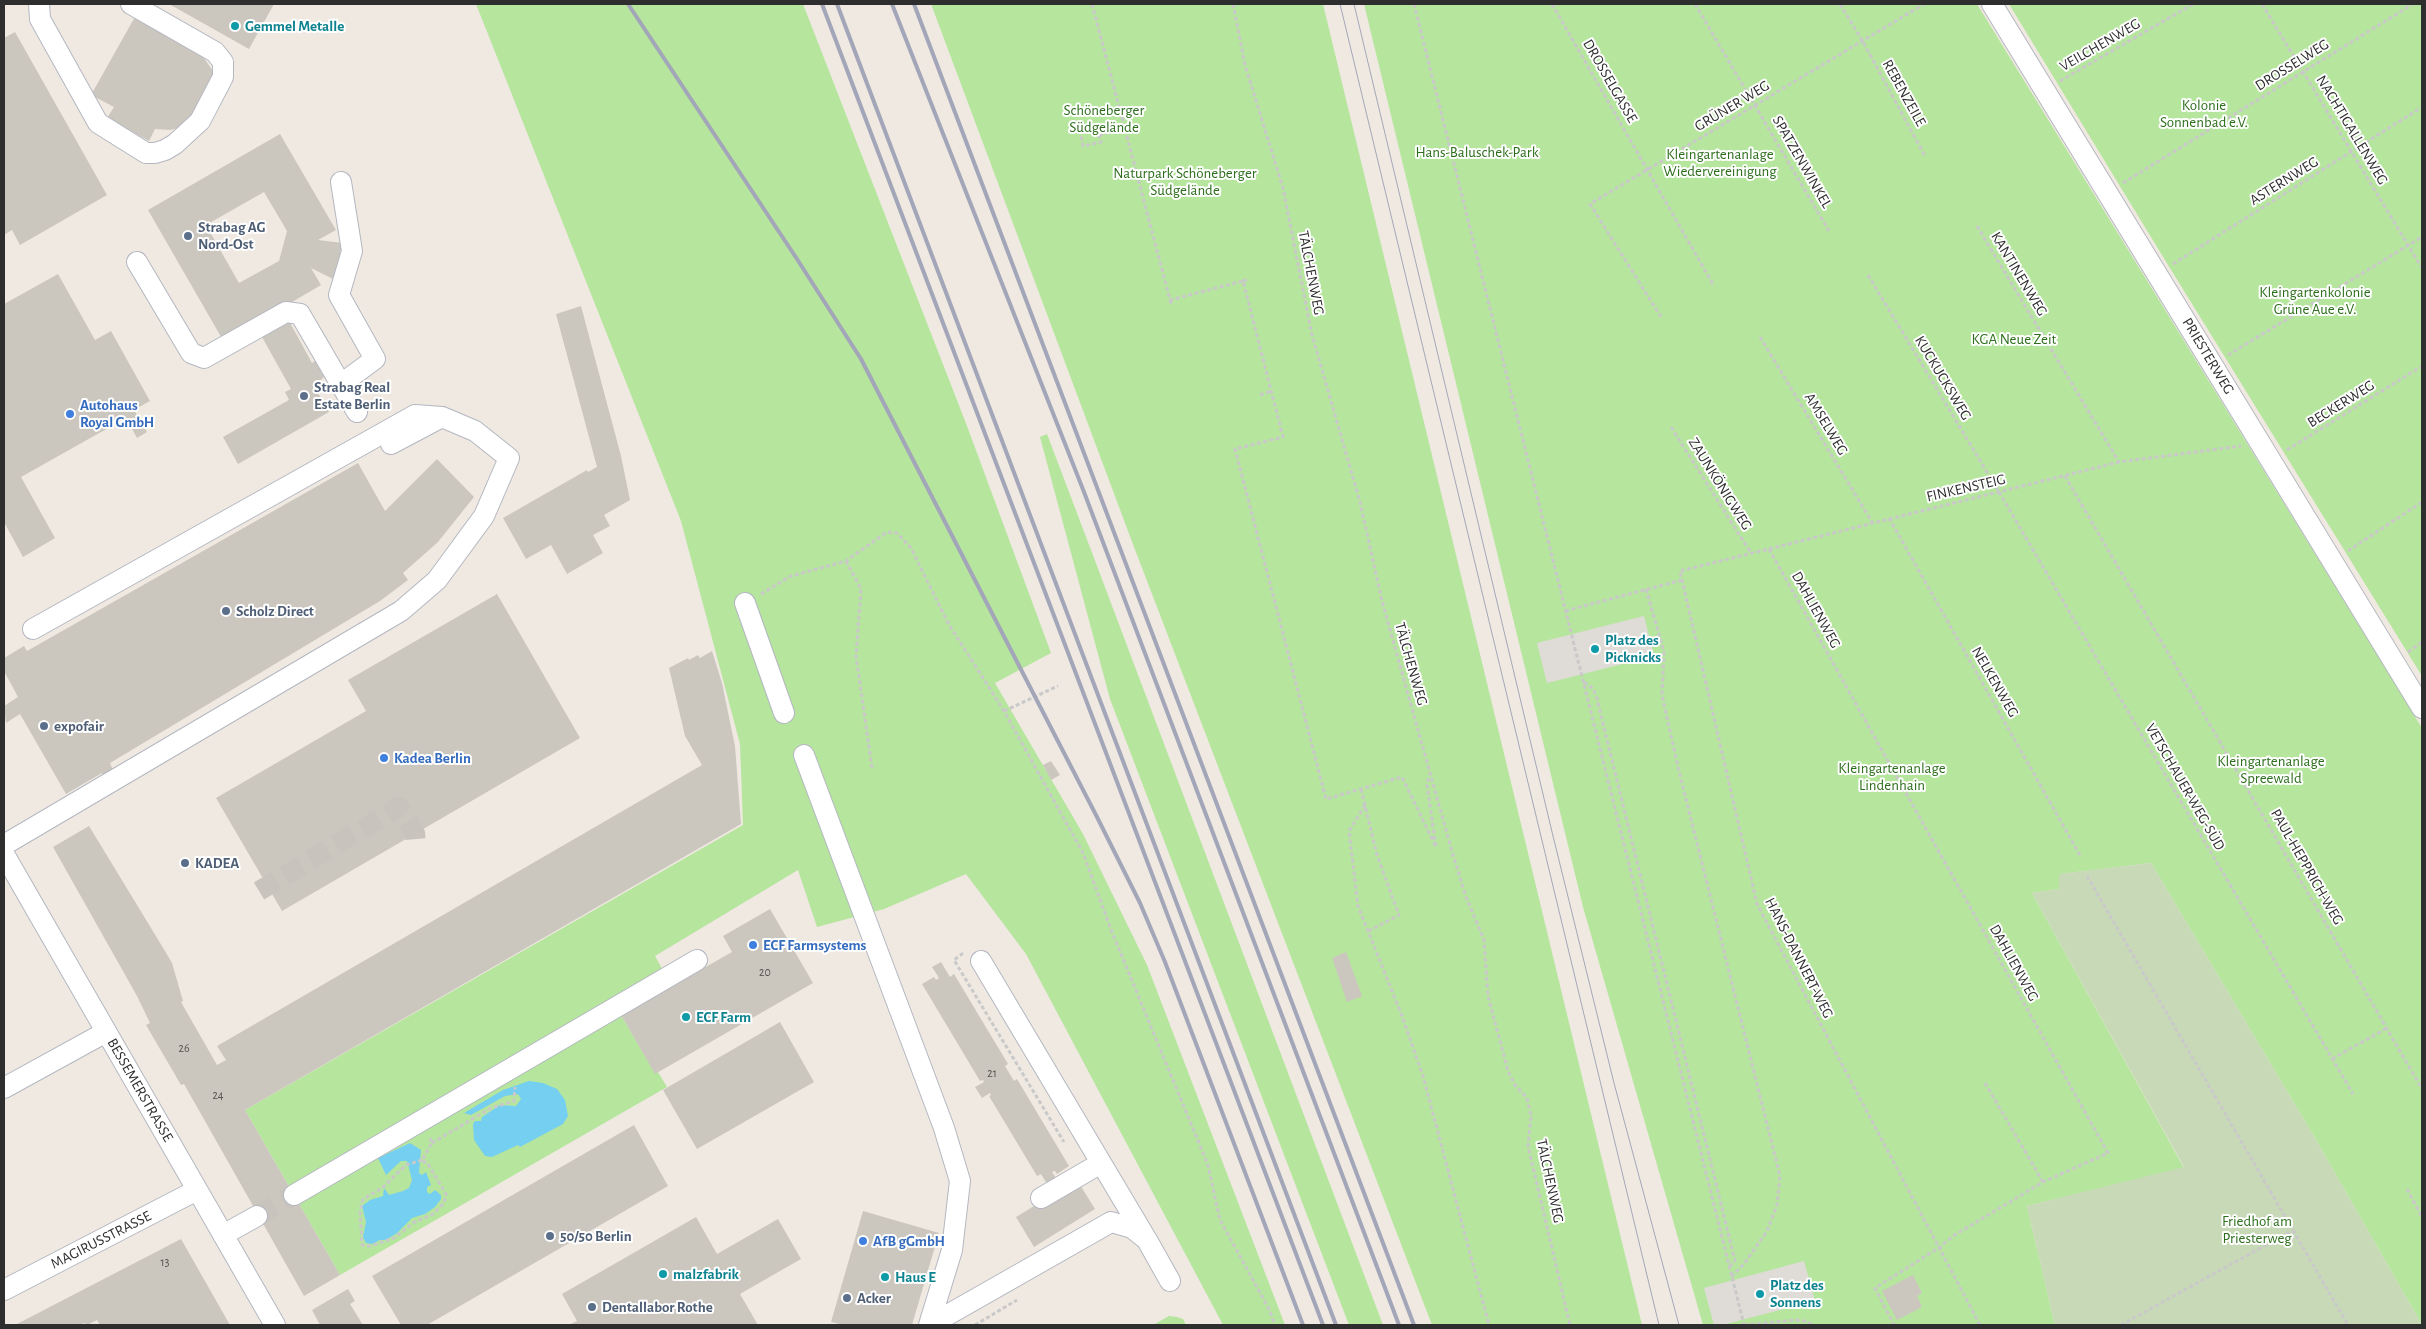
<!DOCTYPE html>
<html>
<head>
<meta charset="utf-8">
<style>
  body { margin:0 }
  #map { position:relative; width:2426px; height:1329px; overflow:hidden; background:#efe9e1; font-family:"Alegreya Sans",sans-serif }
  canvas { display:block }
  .frame { position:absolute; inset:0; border:5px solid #2e2e2e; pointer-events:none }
</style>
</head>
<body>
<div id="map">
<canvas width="2426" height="1329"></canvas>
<div class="frame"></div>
</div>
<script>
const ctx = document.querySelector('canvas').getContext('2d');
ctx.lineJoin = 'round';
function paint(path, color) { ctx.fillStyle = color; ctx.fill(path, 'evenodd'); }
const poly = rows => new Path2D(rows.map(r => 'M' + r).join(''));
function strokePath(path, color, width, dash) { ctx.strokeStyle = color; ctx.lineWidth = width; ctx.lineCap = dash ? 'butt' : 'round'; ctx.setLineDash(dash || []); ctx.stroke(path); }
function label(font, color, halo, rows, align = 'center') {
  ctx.font = font + ' "Alegreya Sans",sans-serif'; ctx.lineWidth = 4; ctx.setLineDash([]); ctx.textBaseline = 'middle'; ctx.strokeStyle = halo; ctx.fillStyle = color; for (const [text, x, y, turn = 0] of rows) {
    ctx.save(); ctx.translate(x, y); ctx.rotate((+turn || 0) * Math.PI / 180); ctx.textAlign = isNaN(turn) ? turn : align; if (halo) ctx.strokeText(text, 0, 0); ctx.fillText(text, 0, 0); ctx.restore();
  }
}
paint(poly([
  [476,4,803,4,967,426,1051,653,995,683,1083,834,1147,965,1285,1325,1223,1325,1026,954,966,874,884,909,817,927,798,870,655,956,665,974,614,1003,655,1073,658,1072,667,1087,340,1275,245,1110,743,825,740,744,681,521],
  [931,4,1323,4,1642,1325,1432,1325,1134,547],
  [1364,4,1977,4,2422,728,2422,1325,2316,1140,2151,863,2060,874,2060,889,2032,893,2184,1168,2027,1206,2055,1325,1703,1325,1583,907],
  [2009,4,2422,4,2422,676,2168,265],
  [1047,434,1091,550,1383,1325,1349,1325,1110,699,1040,437],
  [1169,1316,1177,1317,1183,1319,1186,1325,1153,1325]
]), '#b6e59e');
paint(poly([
  [2151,863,2316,1140,2422,1325,2055,1325,2027,1206,2184,1167,2032,893,2059,889,2059,874]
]), '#c8d9b8');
paint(poly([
  [1644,616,1654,656,1547,683,1537,643],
  [1804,1261,1815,1301,1722,1325,1714,1325,1704,1288]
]), '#dfdcd8');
paint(poly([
  [529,1081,543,1083,557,1089,565,1100,568,1116,563,1124,520,1147,518,1145,492,1157,485,1156,474,1140,473,1124,475,1121,481,1121,482,1117,500,1105,516,1106,521,1099,518,1094,505,1096,471,1115,464,1113,503,1090],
  [410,1143,421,1150,419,1173,422,1175,426,1172,431,1185,427,1187,427,1192,430,1194,435,1190,441,1195,441,1199,435,1207,425,1214,412,1218,397,1233,386,1240,380,1240,372,1244,366,1243,363,1237,366,1222,362,1206,370,1200,383,1196,384,1188,389,1195,403,1191,409,1188,412,1180,407,1161,401,1161,386,1175,378,1158]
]), '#75cff0');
paint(poly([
  [169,4,274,4,249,49],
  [136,15,199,51,215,74,190,119,179,128,170,130,155,129,149,141,107,118,114,107,91,95],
  [15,32,107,195,20,245,12,230,4,235,4,38],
  [280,134,336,230,318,240,343,243,333,279,311,268,321,285,224,342,148,210],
  [264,192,287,231,279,261,239,283,206,225],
  [58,274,95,340,111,331,150,401,134,410,147,432,137,438,126,418,21,477,55,538,23,557,4,522,4,304],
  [581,306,621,456,630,500,604,515,610,526,593,535,603,553,567,574,551,545,526,559,503,518,587,470,588,472,597,467,556,314],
  [289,321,312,363,315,361,324,377,314,386,329,412,238,464,223,437,289,400,285,392,291,389,262,337],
  [437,459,474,497,438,542,403,573,408,580,380,601,110,763,113,770,103,776,102,773,66,794,20,714,6,723,4,706,18,697,4,671,4,658,24,646,27,651,358,463,385,511],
  [497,594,580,738,282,911,216,798,366,711,348,680],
  [712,651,722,683,735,746,741,824,245,1110,340,1275,304,1296,184,1084,181,1085,146,1025,150,1023,137,996,53,847,89,826,165,951,172,963,183,1001,181,1002,217,1065,226,1060,217,1046,702,765,685,736,669,668,688,658,689,660,698,655,700,658],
  [1051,761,1060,775,1051,780,1043,765],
  [770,909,813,983,655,1074,621,1015,732,952,723,936],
  [1346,952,1362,996,1347,1002,1332,958],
  [941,962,950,977,954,974,1008,1064,1005,1066,1014,1081,1017,1079,1069,1166,1057,1174,1055,1171,1052,1172,1059,1183,1050,1189,1041,1174,1037,1176,989,1096,991,1095,990,1093,982,1098,975,1087,984,1082,983,1080,980,1081,922,984,934,977,936,980,939,978,932,967],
  [780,1022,814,1082,697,1149,663,1090],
  [634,1125,668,1186,427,1325,401,1325,372,1276],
  [1077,1180,1095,1209,1034,1247,1016,1217],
  [863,1211,939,1233,912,1325,844,1325,831,1322],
  [696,1217,717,1254,778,1219,801,1259,740,1294,758,1325,569,1325,577,1321,562,1294],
  [181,1239,230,1325,100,1325,97,1320,87,1325,84,1323,80,1325,15,1325],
  [1913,1275,1922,1293,1917,1296,1922,1307,1897,1320,1882,1291],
  [348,1289,355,1301,350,1304,363,1325,320,1325,312,1310]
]), '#cbc7bf');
strokePath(poly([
  [259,891,399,807,415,833,416,844],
  [257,1216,294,1195]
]), '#c8c4bd', 20, [20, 10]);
const minor = poly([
  [39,4,40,19,98,123,146,153,155,153,165,150,175,144,200,121,223,77,223,62,215,52,131,4],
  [1992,4,2422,708],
  [137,262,191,353,204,358,286,312,300,314,357,412],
  [341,384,375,359,339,295,352,251,341,182],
  [745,603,784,713],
  [33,629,415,415,442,417],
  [804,755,944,1128,960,1181,952,1250,929,1325],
  [4,845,401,611,437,580,484,516,509,458,475,431,442,417,391,444],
  [4,854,275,1325],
  [981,961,1147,1240],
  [4,1088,106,1032],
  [294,1195,697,960],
  [1041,1198,1101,1163],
  [223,1235,257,1216],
  [4,1290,197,1190],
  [930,1325,1111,1222,1132,1228,1147,1240,1170,1281]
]);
strokePath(minor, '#b4b7c1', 22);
strokePath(poly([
  [1092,4,1170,300,1243,281,1283,437,1235,449,1326,799,1402,777,1436,847,1427,785,1429,775],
  [1233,4,1245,65,1283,188,1312,335,1360,502,1382,601,1451,848,1466,897,1484,940,1488,996,1508,1071,1515,1085,1527,1098,1531,1116,1528,1146,1570,1325],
  [1414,4,1744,1325],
  [1552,4,1714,286],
  [1695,4,1829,231],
  [1840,4,1862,40,1925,156],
  [2262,4,2422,268],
  [2060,81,2193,4],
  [1097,128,1101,142,1083,146,1080,132,1097,128],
  [1099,135,1124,128],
  [2123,183,2413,4],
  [1977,226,2119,462],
  [2173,264,2422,107],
  [1868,275,1999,492,2353,1094],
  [1243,281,1249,279],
  [1170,300,1172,306],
  [1661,317,1590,204,1924,4],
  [1760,337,1872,522],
  [2228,355,2422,237],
  [1260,395,1271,391],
  [1671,427,1751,553],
  [2287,450,2422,366],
  [2065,476,2422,1089],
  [1889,518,2081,857],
  [1769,549,2108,1153,2043,1182,1953,1236,1940,1247,1875,1288,1894,1325],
  [2348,551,2422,502],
  [846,561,861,589,856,656,872,768],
  [1646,589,1664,652,1662,695,1678,767,1780,1176,1777,1205,1767,1231,1744,1264,1731,1277],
  [761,594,791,576,846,561,887,532,897,533,911,548,948,623,1004,711,1083,853,1112,932,1208,1165,1220,1220,1269,1309,1275,1325],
  [1565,611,1682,580],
  [2408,652,2422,642],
  [1584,682,1592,688,1596,695,1735,1261,1729,1267],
  [1004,711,1058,686],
  [1361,789,1377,855,1399,915,1369,931],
  [1365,805,1349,831,1358,906,1402,1016,1423,1076,1489,1325],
  [2087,876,2348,1325],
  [961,953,962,954,954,960,1064,1142],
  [2332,1059,2387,1028],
  [1985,1083,2043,1182],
  [432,1143,491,1108,514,1101,515,1087],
  [422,1160,406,1165,382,1188,363,1199,360,1212,362,1245,370,1246,394,1238,413,1223,433,1214,444,1203,446,1194,428,1164,422,1160,432,1143,429,1136],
  [2407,1189,2422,1217],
  [975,1325,1017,1300],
  [1744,1325,1795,1320,1805,1321,1813,1325],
  [1980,1325,1757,904,1680,571,2119,462,2241,446],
  [2121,1325,2293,1230]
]), '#c9c9c9', 3, [4, 2.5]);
strokePath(minor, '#fff', 20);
strokePath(poly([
  [1340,4,1659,1325],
  [1354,4,1553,836,1614,1083,1679,1325]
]), '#a3a6b8', 1);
strokePath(poly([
  [628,4,797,259,861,359,1097,817,1140,903,1165,962,1303,1325],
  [822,4,1323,1325],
  [837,4,1336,1325],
  [892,4,1084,492,1399,1325],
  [914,4,1414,1325]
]), '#a3a6b8', 4);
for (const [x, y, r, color] of [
  [235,26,5,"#0f9aa8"],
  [188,236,5,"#5c6f8a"],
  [304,396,5,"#5c6f8a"],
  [70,414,5,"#3f7fe0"],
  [226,611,5,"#5c6f8a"],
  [1595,649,5,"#0f9aa8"],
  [44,726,5,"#5c6f8a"],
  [384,758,5,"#3f7fe0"],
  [185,863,5,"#5c6f8a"],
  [753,945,5,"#3f7fe0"],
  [686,1017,5,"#0f9aa8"],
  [550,1236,5,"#5c6f8a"],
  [863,1241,5,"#3f7fe0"],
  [663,1274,5,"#0f9aa8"],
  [885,1277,5,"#0f9aa8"],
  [1760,1294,5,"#0f9aa8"],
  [847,1298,5,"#5c6f8a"],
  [592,1307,5,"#5c6f8a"]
]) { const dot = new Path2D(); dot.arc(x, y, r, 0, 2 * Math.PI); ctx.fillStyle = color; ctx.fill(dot); strokePath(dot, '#fff', 2); }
label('12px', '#555452', null, [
  ["20",765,972],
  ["26",184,1048],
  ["21",992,1073],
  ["24",218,1095],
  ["13",165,1262]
]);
label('bold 15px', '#0d838f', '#fff', [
  ["Gemmel Metalle",245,26],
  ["Platz des",1605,640],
  ["Picknicks",1605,657],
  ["ECF Farm",696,1017],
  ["malzfabrik",673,1274],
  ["Haus E",895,1277],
  ["Platz des",1770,1285],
  ["Sonnens",1770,1302]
], 'left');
label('15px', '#2e2e2e', '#fff', [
  ["VEILCHENWEG",2100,45,-30],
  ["DROSSELWEG",2292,65,-32],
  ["DROSSELGASSE",1610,81,60],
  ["REBENZEILE",1904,93,61],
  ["GRÜNER WEG",1732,106,-31],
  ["NACHTIGALLENWEG",2352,130,59],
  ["SPATZENWINKEL",1802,162,60],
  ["ASTERNWEG",2284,181,-32],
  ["TÄLCHENWEG",1311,273,79],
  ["KANTINENWEG",2019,274,59],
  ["PRIESTERWEG",2208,356,59],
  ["KUCKUCKSWEG",1943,378,59],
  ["BECKERWEG",2341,404,-32],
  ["AMSELWEG",1826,424,59],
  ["ZAUNKÖNIGWEG",1720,484,58],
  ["FINKENSTEIG",1966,488,-13],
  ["DAHLIENWEG",1816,610,61],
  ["TÄLCHENWEG",1411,664,74],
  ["NELKENWEG",1995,682,60],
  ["VETSCHAUER-WEG-SÜD",2185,787,60],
  ["PAUL-HEPPRICH-WEG",2307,867,60],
  ["HANS-DANNERT-WEG",1799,958,63],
  ["DAHLIENWEG",2014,963,61],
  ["BESSEMERSTRASSE",140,1090,60],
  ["TÄLCHENWEG",1550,1181,78],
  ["MAGIRUSSTRASSE",101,1240,-27]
]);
label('15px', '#2c6e1b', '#fff', [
  ["Kolonie",2204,105],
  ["Sonnenbad e.V.",2204,122],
  ["Schöneberger",1104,110],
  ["Südgelände",1104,127],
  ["Hans-Baluschek-Park",1477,152],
  ["Kleingartenanlage",1720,154],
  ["Wiedervereinigung",1720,171],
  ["Naturpark Schöneberger",1185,173],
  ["Südgelände",1185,190],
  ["Kleingartenkolonie",2315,292],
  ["Grüne Aue e.V.",2315,309],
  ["KGA Neue Zeit",2014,339],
  ["Kleingartenanlage",2271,761],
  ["Spreewald",2271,778],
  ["Kleingartenanlage",1892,768],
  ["Lindenhain",1892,785],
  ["Friedhof am",2257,1221],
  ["Priesterweg",2257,1238]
]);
label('bold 15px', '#4e5e75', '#fff', [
  ["Strabag AG",198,227],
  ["Nord-Ost",198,244],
  ["Strabag Real",314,387],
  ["Estate Berlin",314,404],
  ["Scholz Direct",236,611],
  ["expofair",54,726],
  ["KADEA",195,863],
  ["50/50 Berlin",560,1236],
  ["Acker",857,1298],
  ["Dentallabor Rothe",602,1307]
], 'left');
label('bold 15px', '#366cbe', '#fff', [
  ["Autohaus",80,405],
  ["Royal GmbH",80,422],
  ["Kadea Berlin",394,758],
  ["ECF Farmsystems",763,945],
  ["AfB gGmbH",873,1241]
], 'left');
</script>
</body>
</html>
